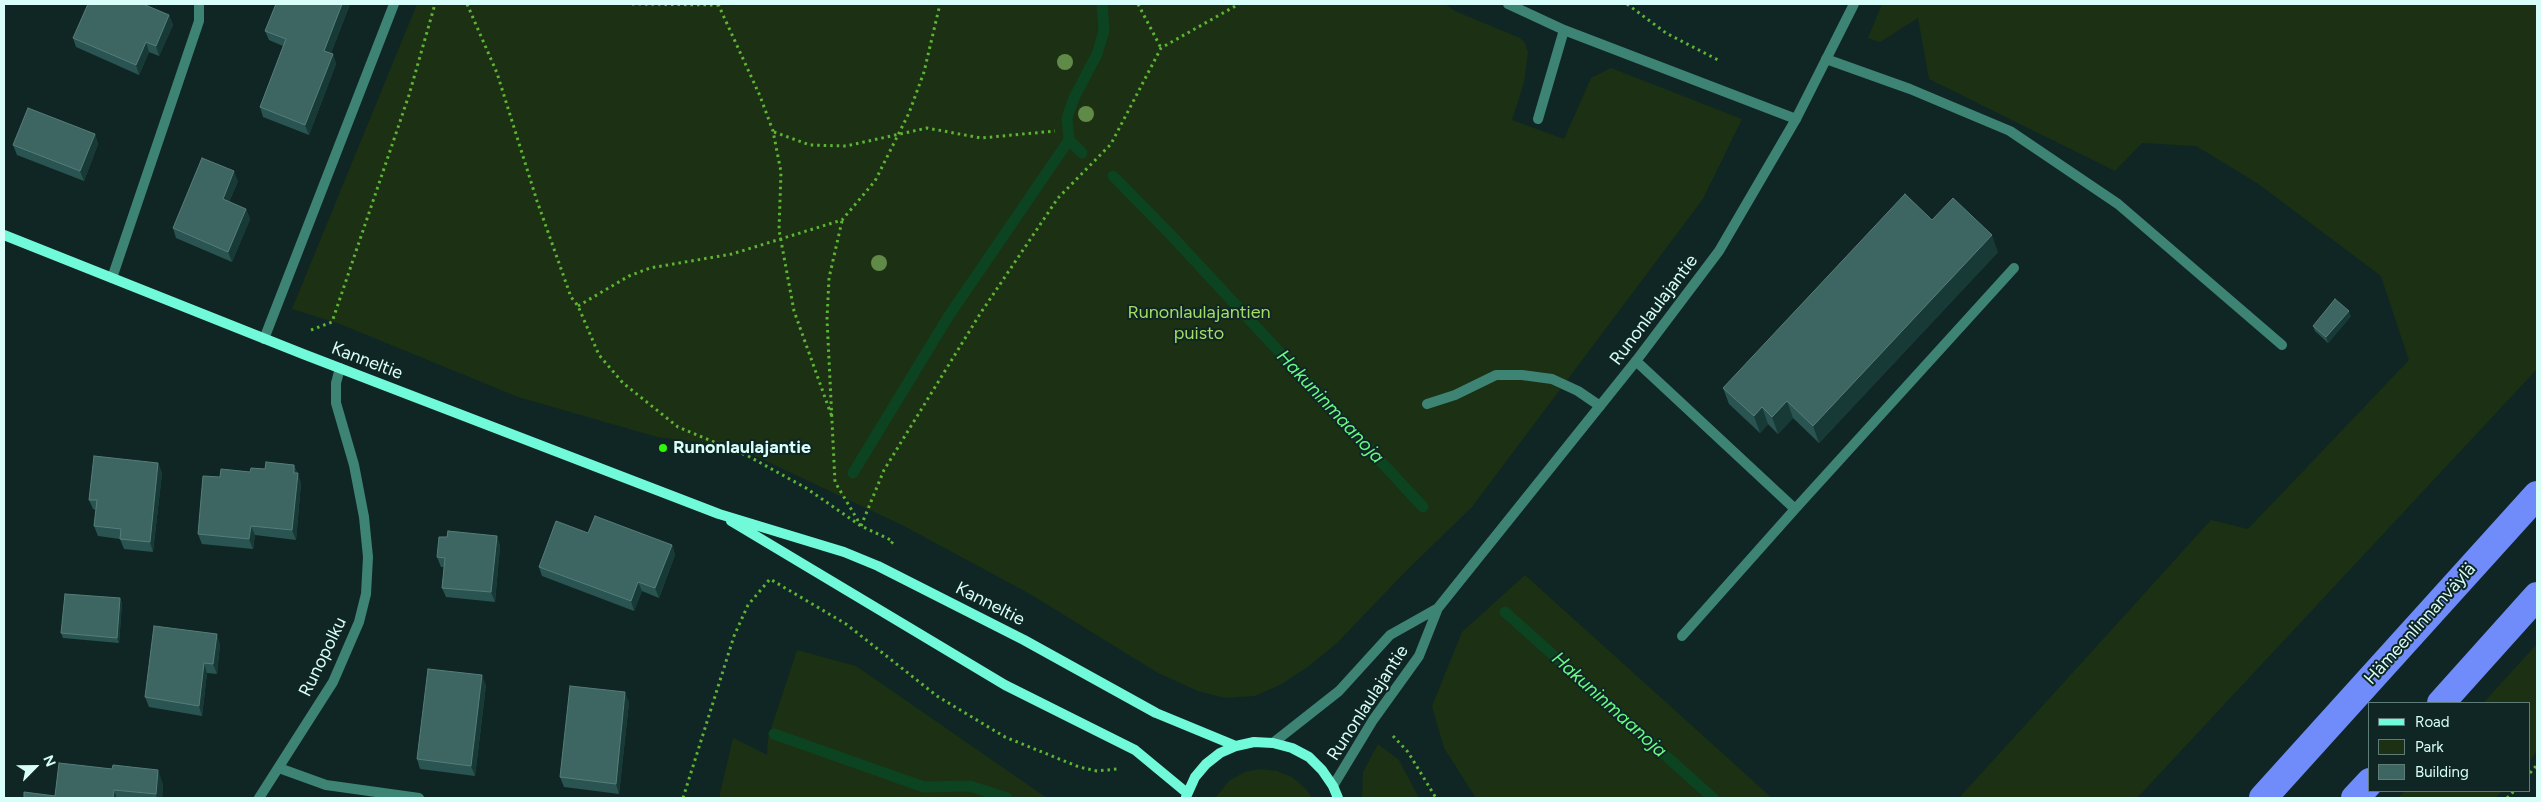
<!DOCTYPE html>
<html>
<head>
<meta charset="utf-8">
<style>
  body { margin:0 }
  #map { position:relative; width:2541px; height:802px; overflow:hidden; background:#102624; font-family:Figtree,sans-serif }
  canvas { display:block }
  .frame { position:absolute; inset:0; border:5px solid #d7fef8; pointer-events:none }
  .legend { position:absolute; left:2368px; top:702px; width:162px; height:90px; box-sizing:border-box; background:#102624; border:1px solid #607c79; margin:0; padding:6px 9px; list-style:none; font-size:15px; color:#d7fef8 }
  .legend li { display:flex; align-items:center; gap:10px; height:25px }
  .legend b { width:25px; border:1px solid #607c79 }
  .north { position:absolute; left:10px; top:742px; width:50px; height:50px; -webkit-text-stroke:4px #102624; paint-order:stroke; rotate:67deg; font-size:14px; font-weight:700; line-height:20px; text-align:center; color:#d7fef8 }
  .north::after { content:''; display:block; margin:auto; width:18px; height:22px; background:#d7fef8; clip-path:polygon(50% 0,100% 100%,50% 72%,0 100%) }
</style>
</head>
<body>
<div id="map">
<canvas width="2541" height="802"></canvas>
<div class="frame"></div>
<ul class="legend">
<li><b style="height:6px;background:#71fada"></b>Road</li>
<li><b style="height:14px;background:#1c3013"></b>Park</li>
<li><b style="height:14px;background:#3d6663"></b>Building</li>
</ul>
<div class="north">N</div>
</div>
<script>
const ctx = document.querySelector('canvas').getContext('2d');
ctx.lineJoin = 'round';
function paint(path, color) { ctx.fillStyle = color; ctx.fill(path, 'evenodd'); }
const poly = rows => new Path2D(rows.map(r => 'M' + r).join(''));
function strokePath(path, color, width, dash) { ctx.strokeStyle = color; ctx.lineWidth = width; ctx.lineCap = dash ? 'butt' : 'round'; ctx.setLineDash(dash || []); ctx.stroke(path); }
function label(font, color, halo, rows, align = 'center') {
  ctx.font = font + ' Figtree,sans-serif'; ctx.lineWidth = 4; ctx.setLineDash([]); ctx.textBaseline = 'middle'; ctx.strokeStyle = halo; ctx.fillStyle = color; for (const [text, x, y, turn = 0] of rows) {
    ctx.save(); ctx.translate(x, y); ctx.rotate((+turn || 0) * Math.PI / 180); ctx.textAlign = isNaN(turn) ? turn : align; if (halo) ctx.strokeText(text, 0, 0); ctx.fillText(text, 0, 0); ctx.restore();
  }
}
paint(poly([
  [417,4,1445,4,1455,11,1520,38,1525,43,1528,52,1524,83,1512,120,1564,139,1591,78,1611,68,1742,119,1703,199,1472,507,1407,570,1337,643,1309,666,1282,684,1255,696,1225,698,1198,691,1158,673,1030,594,902,525,734,446,657,437,518,397,340,324,292,309],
  [1882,4,2537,4,2537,369,2137,798,1959,798,2211,520,2248,529,2409,360,2381,276,2257,183,2196,146,2142,143,2115,171,1929,79,1918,18,1880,42,1868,38],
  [1525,575,1772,798,1476,798,1444,748,1432,706,1462,632],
  [2537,644,2537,751,2530,760,2530,703,2483,703],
  [797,650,856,666,1047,798,719,798,733,738,767,755,768,738],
  [1378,744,1399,760,1419,798,1362,798,1363,772],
  [1260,769,1277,771,1292,777,1305,788,1312,798,1215,798,1230,780,1245,772],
  [2405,791,2502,791,2495,798,2398,798]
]), '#1c3013');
strokePath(poly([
  [1082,153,1069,140,1067,118,1074,98,1097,54,1104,31,1102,4],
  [1113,176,1171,235,1423,507],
  [853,473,948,317,1069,140],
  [1505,612,1713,798],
  [774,734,924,787,970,786,1007,798]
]), '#0c4321', 11);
strokePath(poly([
  [467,4,497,73,537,201,571,297,578,306,599,355,623,383,678,427,748,456,806,488,861,526,893,541,890,546],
  [632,4,718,5],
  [718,4,760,96,773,131,781,172,779,230,794,311,832,417],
  [1138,4,1161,48],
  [1627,4,1666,33,1718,60],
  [774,132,810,145,846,146,927,128,981,138,1055,131],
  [842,221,829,278,827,319,835,482,860,524],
  [578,306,629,276,650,268,732,254,842,220,875,181,909,113,924,72,940,4],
  [311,330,332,322,409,95,435,4],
  [861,526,884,470,980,314,1058,198,1111,144,1161,48,1239,4],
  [1393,736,1408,752,1436,798],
  [2530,773,2537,765],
  [683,798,734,636,748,605,770,579,846,624,937,696,1005,737,1079,767,1097,771,1117,769],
  [2507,798,2514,791]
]), '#5db534', 3, [2.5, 4]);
strokePath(poly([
  [1508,4,1564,30,1796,119],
  [1826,59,1910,89,2010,131,2118,204,2282,345],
  [1538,119,1564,30],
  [112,278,199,21,199,4],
  [264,339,394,4],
  [1636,361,1795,509,2014,268],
  [1427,404,1455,395,1496,375,1522,375,1552,379,1578,391,1600,406],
  [1682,636,1795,509],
  [279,768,326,785,419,798]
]), '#3d8474', 10);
strokePath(poly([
  [1273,743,1339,691,1390,635,1438,608],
  [1333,786,1373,720,1419,656,1438,608,1636,361,1719,251,1796,119,1854,4],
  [259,798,333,682,359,622,366,594,368,557,364,517,354,465,336,403,336,383,340,368]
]), '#3d8474', 10);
strokePath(poly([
  [4,235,303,354,719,514,844,552,878,566,1024,640,1156,713,1236,746],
  [731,521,1005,685,1135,750,1187,793],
  [1186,797,1195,777,1206,764,1220,753,1236,746,1254,742,1273,743,1292,748,1309,757,1322,770,1333,786,1338,798]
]), '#71fada', 10);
strokePath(poly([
  [2441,703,2537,596],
  [2263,798,2537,495],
  [2355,798,2370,782]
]), '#708cfa', 28);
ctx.fillStyle = '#608a47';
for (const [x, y] of [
  [1065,62],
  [1086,114],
  [879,263]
]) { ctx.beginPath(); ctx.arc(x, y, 8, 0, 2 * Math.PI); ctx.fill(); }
paint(poly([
  [276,4,350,4,331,53,333,54,336,64,309,135,263,117,260,107,283,46,269,40,265,31],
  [169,15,173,25,159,56,149,52,139,75,76,47,73,38],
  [95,134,98,144,84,181,17,155,13,145],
  [238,181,229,202,246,209,250,219,232,262,176,238,173,228],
  [1932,220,1998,252,1819,443,1793,418,1778,434,1768,424,1760,433,1729,404,1723,388],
  [2351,316,2328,343,2315,331,2313,326],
  [158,463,162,473,153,552,124,549,120,539,98,536,94,526,96,510,93,509,89,500],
  [294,465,301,483,296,540,255,535,253,549,202,544,198,534,220,477],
  [588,533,672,545,675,555,659,598,642,591,634,611,542,576,539,567],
  [497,536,500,546,495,602,446,597,442,588,444,567,441,567,437,557,447,537],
  [120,598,122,603,119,643,63,638,61,633],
  [220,644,217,674,207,673,202,716,149,707,145,697],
  [486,685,475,776,420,769,417,759],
  [629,702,619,794,564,787,560,777],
  [163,784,162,798,24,798,55,796]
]), '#2a5451');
paint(poly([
  [342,4,350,4,328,61,324,51],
  [169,15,173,25,159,56,156,46],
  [146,42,149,52,139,75,136,65],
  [333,54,336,64,309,135,305,125],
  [95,134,98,144,84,181,80,171],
  [234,171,238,181,226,209,223,199],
  [246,209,250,219,232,262,228,252],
  [1992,235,1998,252,1819,443,1813,426],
  [2349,311,2351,316,2328,343,2326,337],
  [1787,401,1793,418,1778,434,1772,417],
  [1762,407,1768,424,1760,433,1754,416],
  [158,463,162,473,153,552,150,542],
  [294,465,301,483,296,540,292,530],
  [251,526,255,535,253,549,249,539],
  [497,536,500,546,495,602,491,592],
  [672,545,675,555,659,598,655,588],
  [638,582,642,591,634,611,631,601],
  [120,598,122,603,119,643,117,638],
  [217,634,220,644,217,674,213,664],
  [204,663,207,673,202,716,199,706],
  [482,675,486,685,475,776,471,766],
  [625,692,629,702,619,794,616,784],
  [158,770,163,784,162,798,157,798,156,794],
  [114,790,117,798,113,798]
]), '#183a37');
const building = poly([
  [88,4,143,4,169,15,156,46,146,42,136,65,73,38,88,4],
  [276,4,342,4,324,51,333,54,305,125,260,107,286,39,265,31,276,4],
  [28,108,95,134,80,171,13,145,28,108],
  [202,158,234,171,223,199,246,209,228,252,173,228,202,158],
  [1905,194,1932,220,1953,198,1992,235,1813,426,1787,401,1772,417,1762,407,1754,416,1723,388,1905,194],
  [2335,299,2349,311,2326,337,2313,326,2335,299],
  [94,456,158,463,150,542,120,539,121,529,94,526,97,500,89,500,94,456],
  [266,462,294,465,294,473,298,473,292,530,251,526,249,539,198,534,203,476,220,477,221,469,250,472,251,468,265,469,266,462],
  [595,516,672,545,655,588,638,582,631,601,539,567,556,521,588,533,595,516],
  [448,531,497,536,491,592,442,588,445,558,437,557,439,537,447,537,448,531],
  [65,594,120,598,117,638,61,633,65,594],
  [154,626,217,634,213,664,204,663,199,706,145,697,154,626],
  [428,669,482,675,471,766,417,759,428,669],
  [570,686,625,692,616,784,560,777,570,686],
  [59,763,112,769,113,765,158,770,156,794,114,790,113,798,24,798,24,792,55,796,59,763]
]);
paint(building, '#3d6663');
strokePath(building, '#557e7a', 1);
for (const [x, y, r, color] of [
  [663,448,5,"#30f709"]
]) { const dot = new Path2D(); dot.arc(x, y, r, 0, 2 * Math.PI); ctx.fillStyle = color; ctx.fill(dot); strokePath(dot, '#102624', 2); }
label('18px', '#d7fef8', '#102624', [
  ["Runonlaulajantie",1654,310,-53],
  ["Kanneltie",367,361,21],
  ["Kanneltie",990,604,27],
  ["Hämeenlinnanväylä",2420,624,-48],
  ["Runopolku",323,657,-64],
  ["Runonlaulajantie",1368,703,-57]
]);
label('18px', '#a2dc64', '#102624', [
  ["Runonlaulajantien",1199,313],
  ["puisto",1199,334]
]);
label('bold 18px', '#d7fef8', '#102624', [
  ["Runonlaulajantie",673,448]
], 'left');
label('italic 19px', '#68fa85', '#102624', [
  ["Hakuninmaanoja",1330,407,47],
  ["Hakuninmaanoja",1609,705,42]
]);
</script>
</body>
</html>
